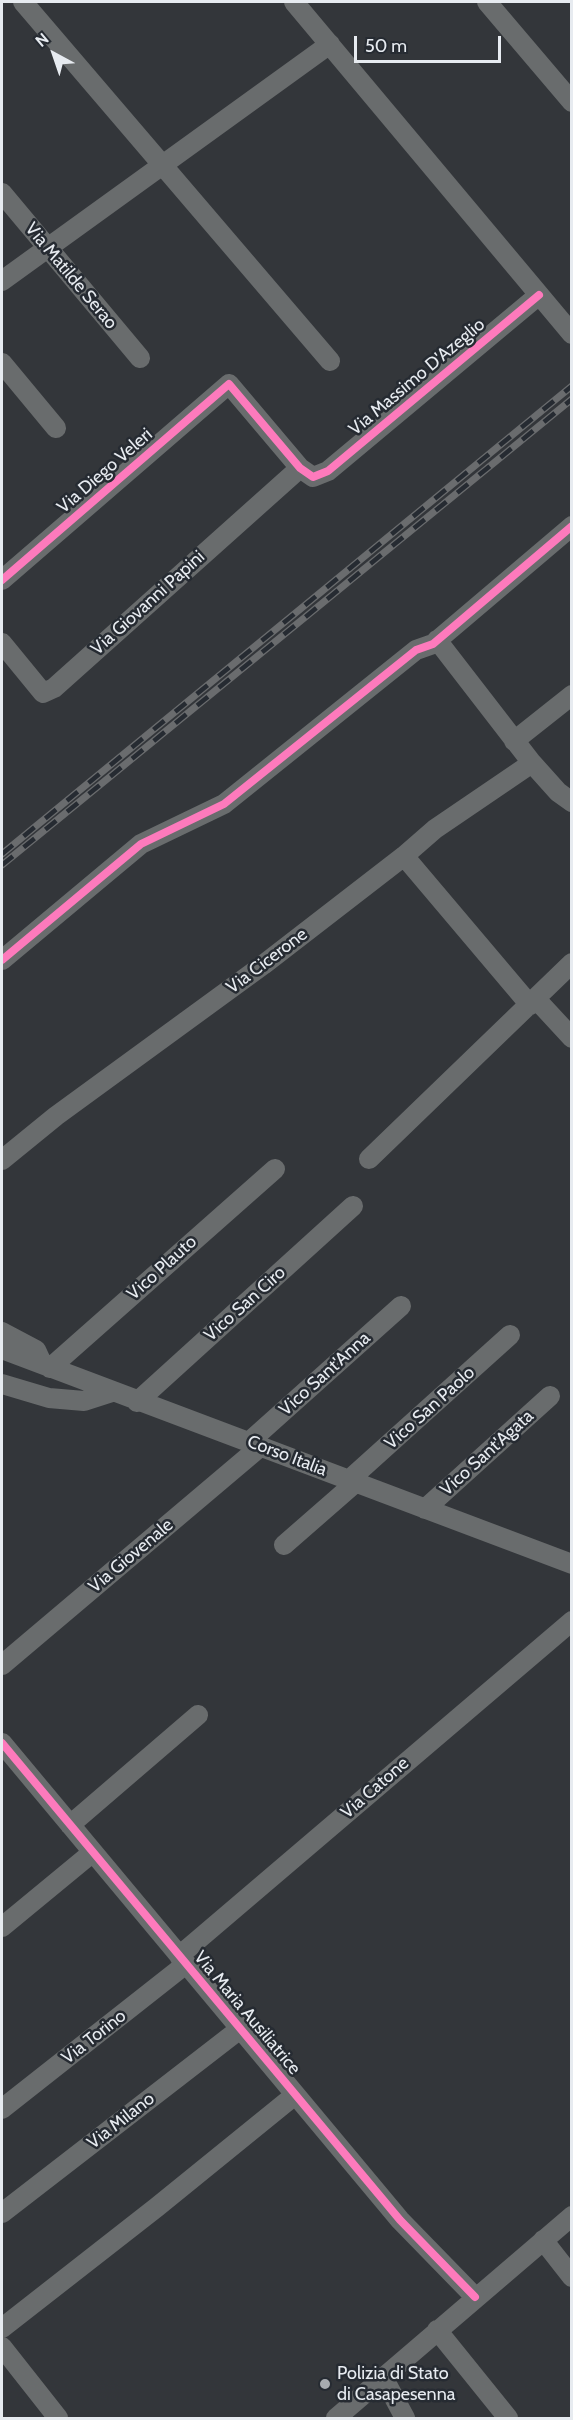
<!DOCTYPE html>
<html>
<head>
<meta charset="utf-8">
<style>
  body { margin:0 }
  #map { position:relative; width:573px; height:2420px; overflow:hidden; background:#33363a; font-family:Cabin,sans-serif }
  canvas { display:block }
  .frame { position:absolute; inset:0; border:3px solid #e7ebf0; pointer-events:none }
  .north { position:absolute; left:24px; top:24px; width:60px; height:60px; -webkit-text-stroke:4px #262b32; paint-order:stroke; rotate:320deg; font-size:16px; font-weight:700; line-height:24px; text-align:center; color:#e7ebf0 }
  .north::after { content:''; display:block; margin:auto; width:21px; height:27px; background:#e7ebf0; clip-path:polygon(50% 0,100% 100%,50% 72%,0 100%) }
  .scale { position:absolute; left:354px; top:36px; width:147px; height:27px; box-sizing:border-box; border:3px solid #e7ebf0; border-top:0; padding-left:8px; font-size:18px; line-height:21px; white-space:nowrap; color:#e7ebf0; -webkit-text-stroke:4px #262b32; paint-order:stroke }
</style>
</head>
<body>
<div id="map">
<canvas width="573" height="2420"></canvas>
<div class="frame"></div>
<div class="north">N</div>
<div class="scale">50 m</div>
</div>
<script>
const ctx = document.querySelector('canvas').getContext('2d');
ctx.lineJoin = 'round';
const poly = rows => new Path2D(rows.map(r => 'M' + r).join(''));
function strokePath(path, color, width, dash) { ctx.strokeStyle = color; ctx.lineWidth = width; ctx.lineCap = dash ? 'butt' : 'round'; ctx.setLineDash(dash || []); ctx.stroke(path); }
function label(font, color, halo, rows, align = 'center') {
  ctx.font = font + ' Cabin,sans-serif'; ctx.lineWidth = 5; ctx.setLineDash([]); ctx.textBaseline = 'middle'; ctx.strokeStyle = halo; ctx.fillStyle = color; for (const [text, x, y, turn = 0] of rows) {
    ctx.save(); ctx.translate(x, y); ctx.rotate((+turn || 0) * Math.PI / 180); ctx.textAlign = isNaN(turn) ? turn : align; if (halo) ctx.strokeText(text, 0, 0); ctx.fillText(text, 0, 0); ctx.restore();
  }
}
strokePath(poly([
  [23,2,330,361],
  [294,2,572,334],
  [487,2,572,102],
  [2,193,140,358],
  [2,281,330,44],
  [2,363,56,428],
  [2,580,229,384,300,468,313,477,328,471,539,295],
  [437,640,532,763,558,792,572,802],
  [2,643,43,693,54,688,300,468],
  [514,741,572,695],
  [404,856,530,1005],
  [2,960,141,844,224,804,416,650,433,644,572,526],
  [536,999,572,1038],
  [369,1159,572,963],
  [2,1160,56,1116,263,965,404,856,435,829,532,763],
  [2,1332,36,1350,42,1363],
  [2,1349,572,1564],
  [50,1368,275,1169],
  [2,1384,49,1398,84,1401,112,1392],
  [137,1402,353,1206],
  [249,1442,401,1306],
  [349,1480,510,1335],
  [425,1509,550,1396],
  [284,1545,355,1483],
  [2,1665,261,1446],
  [2,1743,400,2220,475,2297],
  [70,1825,198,1715],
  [2,1927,93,1852],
  [179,1956,572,1621],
  [2,2109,186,1964],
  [2,2213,240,2029],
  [543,2240,572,2277],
  [2,2328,157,2207,295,2095],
  [437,2330,508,2418],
  [2,2347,58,2418],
  [383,2377,405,2418],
  [336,2418,572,2216]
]), '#696c6d', 20);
const rail = poly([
  [2,854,572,386],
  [2,865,572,399]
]);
strokePath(rail, '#6a6c6e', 7);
strokePath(rail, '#262b32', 4.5, [14]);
strokePath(poly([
  [2,580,229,384,300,468,313,477,328,471,539,295],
  [2,960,141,844,224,804,416,650,433,644,572,526],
  [2,1743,400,2220,475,2297]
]), '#fd7abc', 8);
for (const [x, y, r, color] of [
  [325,2384,6,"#a8acb0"]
]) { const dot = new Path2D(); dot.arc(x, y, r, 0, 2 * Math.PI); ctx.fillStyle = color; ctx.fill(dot); strokePath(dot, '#262b32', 2); }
label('18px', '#e7ebf0', '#262b32', [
  ["Via Matilde Serao",71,276,50],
  ["Via Massimo D'Azeglio",417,377,-40],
  ["Via Diego Veleri",105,471,-41],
  ["Via Giovanni Papini",148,603,-42],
  ["Via Cicerone",267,961,-37],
  ["Vico Plauto",162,1268,-42],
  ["Vico San Ciro",245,1304,-42],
  ["Vico Sant'Anna",325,1374,-42],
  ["Vico San Paolo",430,1408,-42],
  ["Vico Sant'Agata",487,1453,-42],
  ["Corso Italia",287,1456,21],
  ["Via Giovenale",131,1556,-40],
  ["Via Catone",375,1788,-41],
  ["Via Maria Ausiliatrice",247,2013,50],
  ["Via Torino",94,2037,-38],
  ["Via Milano",121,2121,-38]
]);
label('18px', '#e7ebf0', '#262b32', [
  ["Polizia di Stato",337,2374],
  ["di Casapesenna",337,2395]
], 'left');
</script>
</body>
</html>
